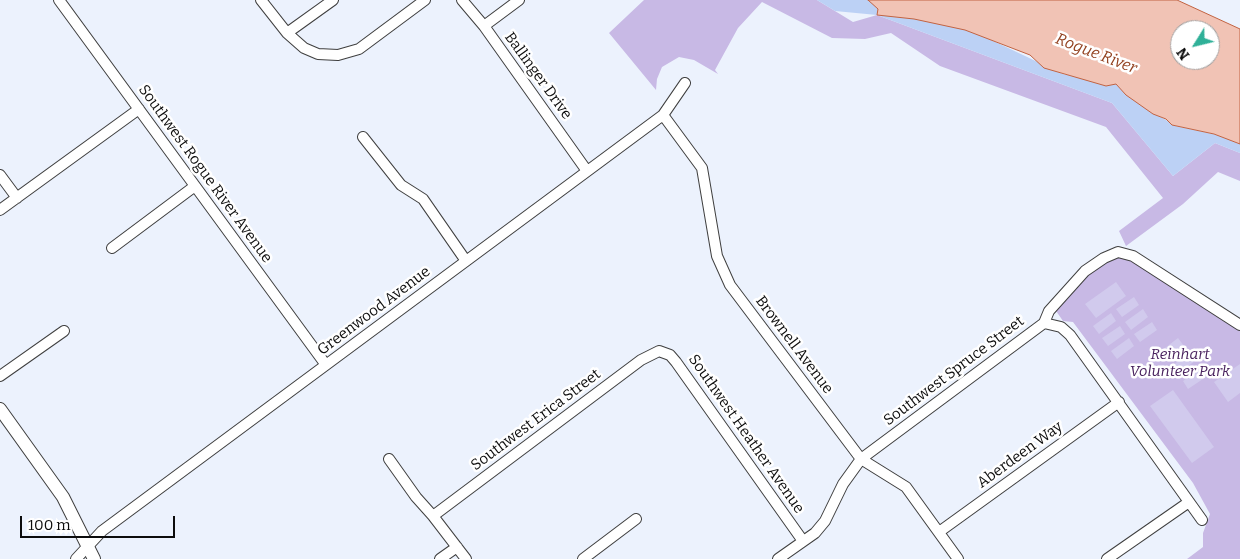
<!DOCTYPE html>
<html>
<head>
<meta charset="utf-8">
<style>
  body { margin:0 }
  #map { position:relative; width:1240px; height:559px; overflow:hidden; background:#ecf2fd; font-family:Bitter,serif }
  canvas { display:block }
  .north { position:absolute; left:1170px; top:20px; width:50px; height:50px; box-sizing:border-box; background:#fff; border:1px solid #9e9e9e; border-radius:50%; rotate:234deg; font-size:14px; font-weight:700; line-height:20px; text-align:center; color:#0c0c0c }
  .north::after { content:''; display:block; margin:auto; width:18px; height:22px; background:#2fb098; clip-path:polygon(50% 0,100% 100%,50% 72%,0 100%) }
  .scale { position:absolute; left:20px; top:516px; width:155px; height:22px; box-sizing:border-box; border:2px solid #0c0c0c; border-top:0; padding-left:6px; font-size:15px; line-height:18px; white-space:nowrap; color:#0c0c0c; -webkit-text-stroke:4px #fff; paint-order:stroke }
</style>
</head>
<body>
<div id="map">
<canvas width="1240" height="559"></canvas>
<div class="north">N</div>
<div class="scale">100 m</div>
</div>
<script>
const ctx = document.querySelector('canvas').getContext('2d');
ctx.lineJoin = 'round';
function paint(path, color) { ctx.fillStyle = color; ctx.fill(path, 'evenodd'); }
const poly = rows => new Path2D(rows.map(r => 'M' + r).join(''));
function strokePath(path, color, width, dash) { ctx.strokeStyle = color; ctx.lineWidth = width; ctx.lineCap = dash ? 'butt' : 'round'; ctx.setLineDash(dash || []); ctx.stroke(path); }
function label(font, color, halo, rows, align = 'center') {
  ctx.font = font + ' Bitter,serif'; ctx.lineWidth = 5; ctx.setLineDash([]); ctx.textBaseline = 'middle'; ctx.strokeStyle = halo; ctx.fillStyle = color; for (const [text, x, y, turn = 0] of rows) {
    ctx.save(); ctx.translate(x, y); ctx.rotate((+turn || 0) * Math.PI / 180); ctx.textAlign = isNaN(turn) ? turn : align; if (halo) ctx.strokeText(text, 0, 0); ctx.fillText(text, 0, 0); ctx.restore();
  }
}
paint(poly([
  [644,0,817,0,853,22,877,15,1112,103,1173,176,1215,143,1240,153,1240,181,1218,172,1183,204,1126,246,1119,231,1163,198,1106,127,940,66,891,33,865,39,832,38,762,2,738,28,715,70,718,74,694,60,679,57,662,67,657,79,656,90,609,33],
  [1118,252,1240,331,1240,559,1187,559,1203,547,1203,533,1210,514,1193,483,1073,322,1063,321,1054,308,1091,270]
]), '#c8b9e5');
paint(poly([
  [817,0,907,0,1063,74,1116,84,1144,107,1176,126,1218,135,1240,144,1240,153,1215,143,1173,176,1112,103,877,15,835,11]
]), '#bcd1f5');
paint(poly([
  [1116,282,1126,296,1096,318,1085,304],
  [1134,297,1139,305,1122,317,1116,309],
  [1143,309,1148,317,1131,330,1125,322],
  [1111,313,1116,321,1099,334,1093,326],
  [1152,322,1157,330,1140,342,1134,334],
  [1120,326,1125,334,1108,346,1102,338],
  [1129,338,1134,346,1117,359,1111,351],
  [1178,338,1184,346,1167,359,1161,351],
  [1189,353,1195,361,1177,374,1172,366],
  [1240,364,1240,393,1228,402,1214,382],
  [1200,369,1206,377,1188,389,1183,381],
  [1173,390,1214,447,1192,463,1150,406]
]), '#d1caed');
const water = poly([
  [868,0,1177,0,1240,29,1240,144,1214,134,1172,125,1166,119,1153,114,1126,95,1116,84,1106,86,1044,68,1030,55,965,30,914,19,877,15,878,9,868,0],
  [1180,30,1210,30,1210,60,1180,60,1180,30]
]);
paint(water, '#f1c3b5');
strokePath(water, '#c26342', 1);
const minor = poly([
  [59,0,326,365],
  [261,0,287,33,304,48,318,54,338,55,359,49,425,0],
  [462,0,484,26,587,171],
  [484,26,519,0],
  [287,33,333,0],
  [663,115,702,168,717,256,730,285,861,459,906,487,958,559],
  [363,137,401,185,423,199,466,261],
  [0,175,17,198],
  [0,210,139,109],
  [112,248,195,186],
  [1044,323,1061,327,1070,335,1202,520],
  [0,376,64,331],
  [389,459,416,497,433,516,466,559],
  [433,516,641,360,659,351,670,355,676,362,803,541],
  [939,532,1119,402],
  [76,559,102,531,663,115,685,83],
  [440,559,457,547],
  [583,559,636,519],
  [778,559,815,533,825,521,843,484,861,459,1044,323,1049,311,1085,271,1104,258,1118,252,1133,256,1240,325],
  [1107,559,1189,502]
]);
const tertiary = poly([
  [0,409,63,497,94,559]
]);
strokePath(minor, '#3f3f3f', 12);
strokePath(tertiary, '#3f3f3f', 14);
strokePath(minor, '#fff', 10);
strokePath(tertiary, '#fff', 12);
label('15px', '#0c0c0c', '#fff', [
  ["Ballinger Drive",538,76,54],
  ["Southwest Rogue River Avenue",205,174,54],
  ["Greenwood Avenue",374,311,-37],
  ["Brownell Avenue",794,345,53],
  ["Southwest Spruce Street",954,371,-37],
  ["Southwest Erica Street",536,420,-37],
  ["Southwest Heather Avenue",746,434,55],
  ["Aberdeen Way",1020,455,-36]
]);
label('italic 15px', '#49225e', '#fff', [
  ["Reinhart",1180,355],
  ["Volunteer Park",1180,372]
]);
label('italic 16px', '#934220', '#fff', [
  ["Rogue River",1096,54,21]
]);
</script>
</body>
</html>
